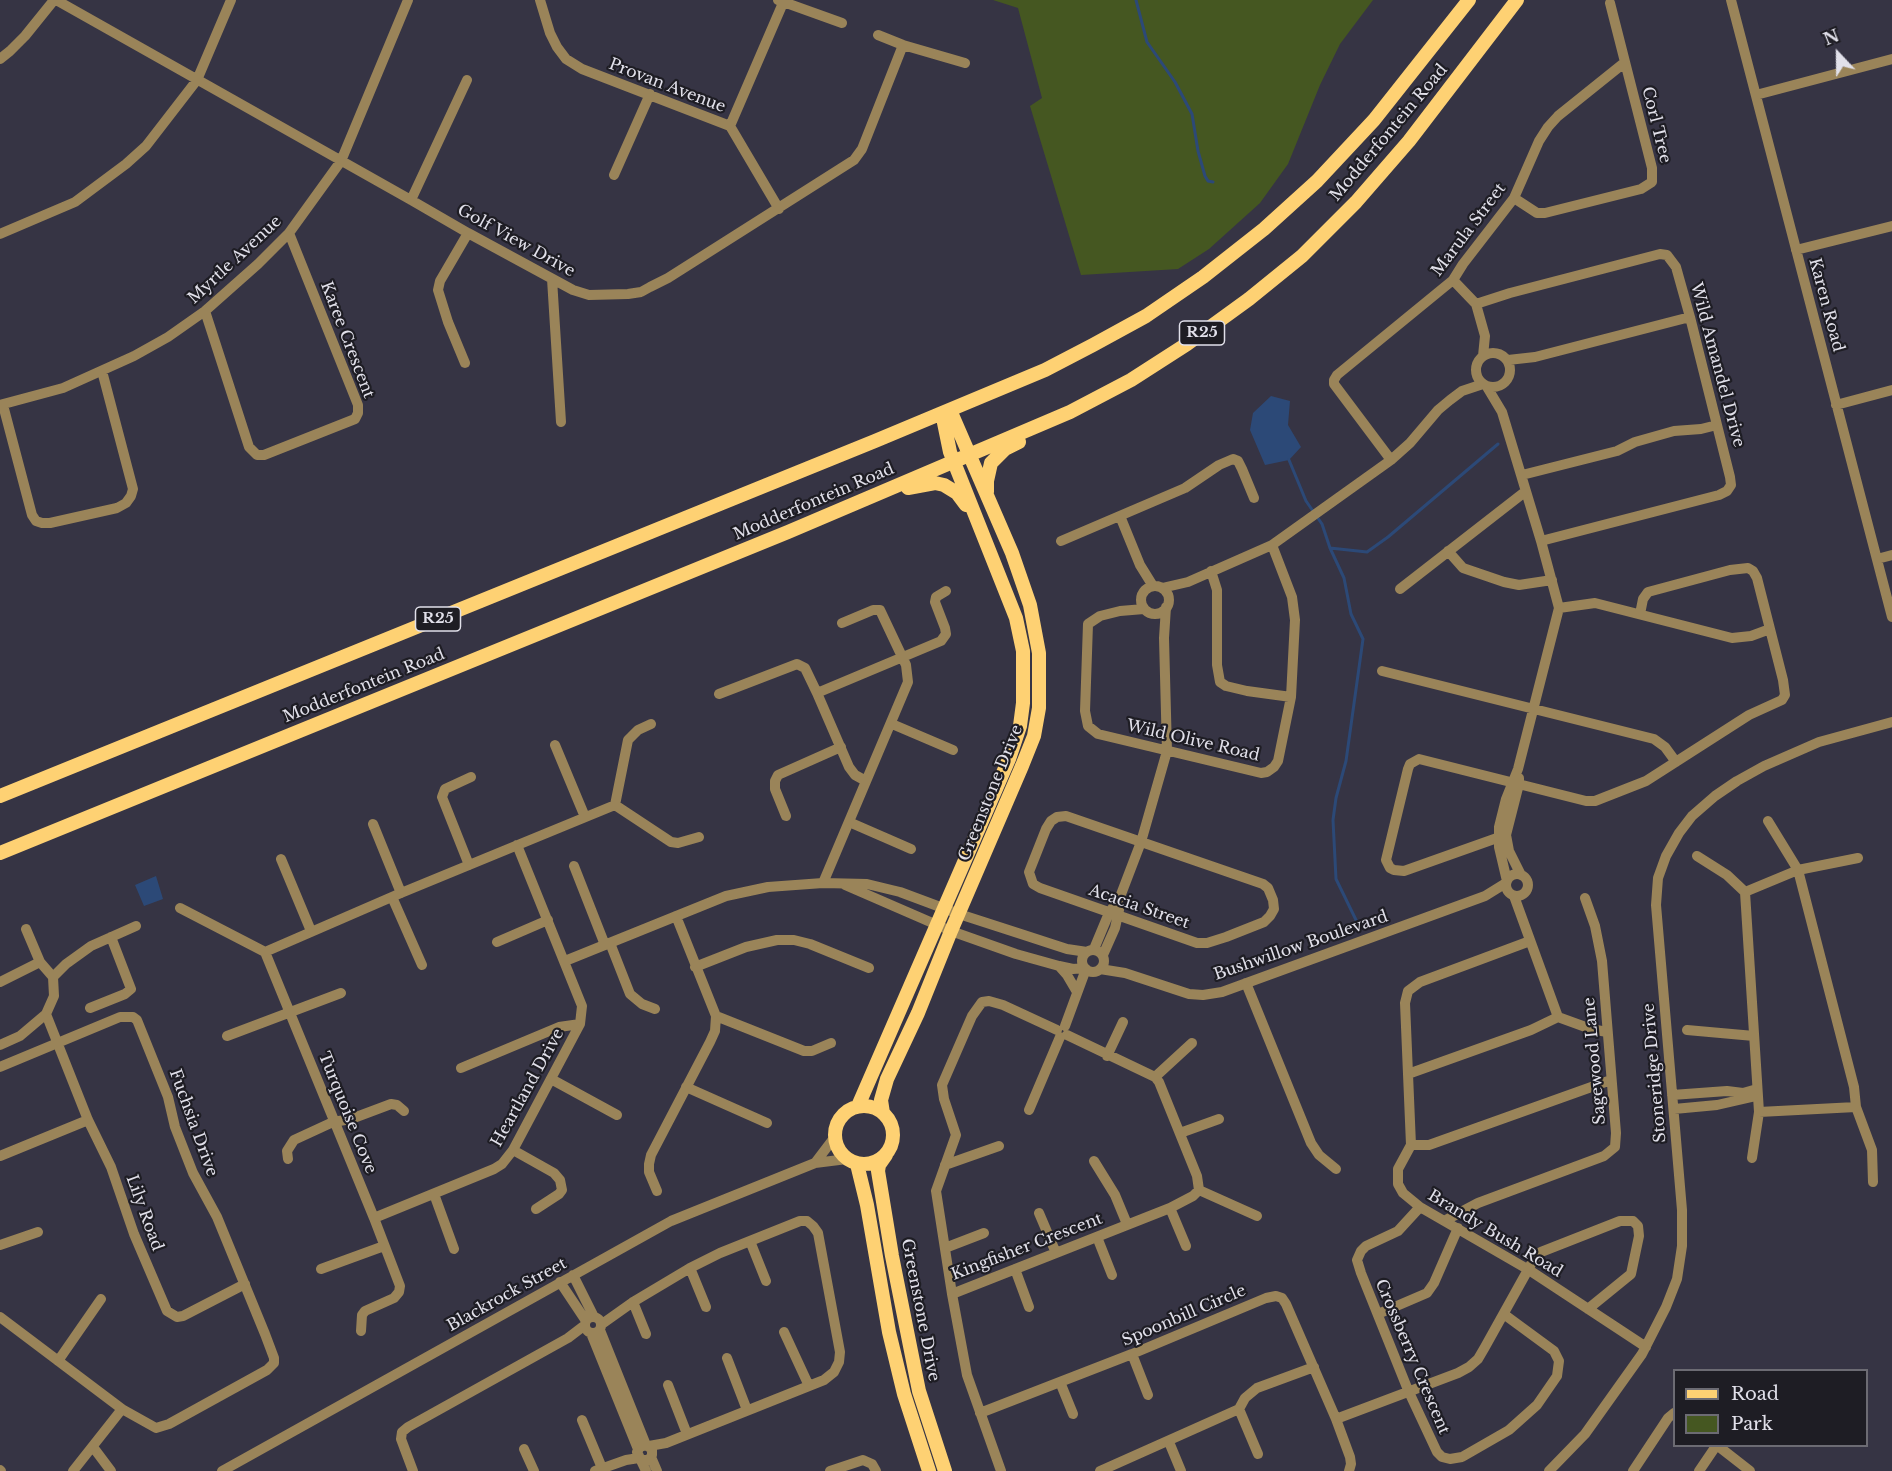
<!DOCTYPE html>
<html>
<head>
<meta charset="utf-8">
<style>
  body { margin:0 }
  #map { position:relative; width:1892px; height:1471px; overflow:hidden; background:#363444; font-family:"Libre Baskerville",serif }
  canvas { display:block }
  .legend { position:absolute; left:1673px; top:1369px; width:195px; height:78px; box-sizing:border-box; background:#1e1d24; border:2px solid #6c6b73; margin:0; padding:8px 10px; list-style:none; font-size:18px; color:#e1e0ea }
  .legend li { display:flex; align-items:center; gap:12px; height:30px }
  .legend b { width:30px; border:2px solid #6c6b73 }
  .north { position:absolute; left:1808px; top:24px; width:60px; height:60px; -webkit-text-stroke:4px #1e1d24; paint-order:stroke; rotate:338deg; font-size:16px; font-weight:700; line-height:24px; text-align:center; color:#e1e0ea }
  .north::after { content:''; display:block; margin:auto; width:21px; height:27px; background:#e1e0ea; clip-path:polygon(50% 0,100% 100%,50% 72%,0 100%) }
</style>
</head>
<body>
<div id="map">
<canvas width="1892" height="1471"></canvas>
<ul class="legend">
<li><b style="height:8px;background:#fed173"></b>Road</li>
<li><b style="height:16px;background:#455721"></b>Park</li>
</ul>
<div class="north">N</div>
</div>
<script>
const ctx = document.querySelector('canvas').getContext('2d');
ctx.lineJoin = 'round';
function paint(path, color) { ctx.fillStyle = color; ctx.fill(path, 'evenodd'); }
const poly = rows => new Path2D(rows.map(r => 'M' + r).join(''));
function strokePath(path, color, width, dash) { ctx.strokeStyle = color; ctx.lineWidth = width; ctx.lineCap = dash ? 'butt' : 'round'; ctx.setLineDash(dash || []); ctx.stroke(path); }
function label(font, color, halo, rows, align = 'center') {
  ctx.font = font + ' "Libre Baskerville",serif'; ctx.lineWidth = 4.5; ctx.setLineDash([]); ctx.textBaseline = 'middle'; ctx.strokeStyle = halo; ctx.fillStyle = color; for (const [text, x, y, turn = 0] of rows) {
    ctx.save(); ctx.translate(x, y); ctx.rotate((+turn || 0) * Math.PI / 180); ctx.textAlign = isNaN(turn) ? turn : align; if (halo) ctx.strokeText(text, 0, 0); ctx.fillText(text, 0, 0); ctx.restore();
  }
}
paint(poly([
  [993,0,1373,0,1340,44,1320,85,1288,164,1260,203,1209,249,1178,269,1081,275,1030,106,1042,98,1018,8]
]), '#455721');
paint(poly([
  [1271,396,1290,401,1288,425,1301,447,1289,460,1265,465,1250,430,1253,413],
  [156,876,163,899,144,906,135,885]
]), '#2c4977');
strokePath(poly([
  [1136,0,1147,42,1175,82,1192,114,1198,151,1205,176,1208,181,1213,182],
  [1289,460,1306,501,1322,524,1330,548,1344,578,1351,614,1363,639,1346,761,1336,798,1333,820,1336,879,1358,924],
  [1330,548,1367,552,1388,537,1498,444]
]), '#2c4977', 3);
strokePath(poly([
  [56,0,411,200,468,233,573,290,589,295,628,294,641,292,650,287,668,278,854,160,862,149,903,45],
  [540,0,550,33,557,47,566,59,582,69,730,126,779,209],
  [778,0,842,23],
  [1731,0,1892,617],
  [878,35,903,45,965,63],
  [0,59,10,51,25,36,54,0],
  [1756,95,1892,59],
  [730,126,783,3],
  [614,175,650,94],
  [1514,198,1537,213,1545,213,1641,189,1652,182,1652,168,1610,3],
  [411,200,467,80],
  [0,234,75,202,126,164,146,146,197,80,231,0],
  [1796,250,1892,226],
  [552,279,561,422],
  [1453,280,1476,304,1485,336,1483,356],
  [1476,304,1510,293,1660,254,1667,255,1676,267,1690,317,1730,477,1731,485,1727,491,1719,495,1541,541],
  [205,311,249,447,257,455,264,455,355,419,358,413,358,405,289,233],
  '1476 370a17 17 0 1 1 34 0a17 17 0 1 1-34 0Z',
  [1508,360,1535,357,1690,317],
  [465,363,448,322,438,290,440,281,468,233],
  [1487,387,1502,412,1541,541,1559,608,1518,769,1506,799,1499,827,1499,847,1507,881],
  [0,405,63,388,134,356,168,337,205,311,258,264,289,233,341,161,408,0],
  [3,405,32,515,36,521,42,523,50,523,117,508,126,503,131,496,133,489,102,371],
  [1836,405,1892,390],
  [1391,460,1334,384,1334,380,1337,375,1453,280,1463,264,1514,198,1539,141,1548,127,1558,116,1624,63],
  [1522,475,1617,451,1635,442,1674,431,1701,429,1717,425],
  [1120,516,1140,565,1153,586],
  [1061,541,1185,488,1219,465,1233,459,1238,461,1242,469,1254,498],
  [1448,551,1463,568,1504,582,1519,585,1552,580],
  [1877,559,1892,555],
  [1211,571,1217,590,1217,665,1220,682,1226,686,1247,691,1291,697],
  '1141 600a14 14 0 1 1 28 0a14 14 0 1 1-28 0Z',
  [1162,588,1188,582,1272,545,1391,460,1410,443,1438,410,1450,400,1462,391,1483,384],
  [1400,589,1526,491],
  [1559,608,1595,603,1732,638,1751,636,1770,629],
  [1144,609,1120,611,1100,616,1088,624,1085,711,1088,726,1098,734,1261,773,1267,772,1274,767,1278,761,1291,697,1295,620,1292,597,1272,545],
  [1382,671,1654,739,1665,747,1676,762],
  [719,694,797,664,805,668,817,693],
  [892,724,953,750],
  [555,745,585,817],
  [1519,778,1519,784,1506,835,1509,851,1521,875],
  [866,781,855,775,849,767,817,693,941,641,946,634,945,628,935,602,936,597,946,591],
  [615,805,671,842,678,843,699,837],
  [615,805,628,740,638,730,651,724],
  [786,816,775,789,775,781,778,775,841,747],
  [1066,816,1263,884,1268,888,1273,900,1274,909,1270,916,1264,922,1226,937,1207,943,1197,943,1040,888,1033,884,1029,872,1046,829,1051,821,1057,817,1066,816],
  [1768,821,1798,870,1854,1087,1856,1107,1872,1150,1873,1182],
  [849,822,911,849],
  [373,824,401,893],
  [1506,837,1497,838,1404,871,1394,870,1390,868,1386,860,1408,769,1410,764,1419,759,1586,801,1595,801,1646,781,1749,715,1782,700,1785,695,1783,680,1757,578,1753,571,1748,568,1730,570,1648,592,1643,599,1640,614],
  [1697,856,1727,875,1745,892,1759,1112,1752,1158],
  [281,859,311,931],
  [469,865,442,797,445,789,471,777],
  [574,866,605,945],
  '1506 885a11 11 0 1 1 22 0a11 11 0 1 1-22 0Z',
  [823,883,908,682,906,665,880,610,873,610,842,623],
  [845,885,951,931,1016,954,1059,966,1073,969,1085,968],
  [1745,892,1798,870,1858,858],
  [1514,896,1558,1017,1591,1029,1607,1032],
  [392,897,422,965],
  [180,908,265,952],
  [26,929,40,962,53,977,54,996,46,1014,88,1120,111,1167,134,1234,167,1311,177,1317,183,1316,245,1284],
  [1530,941,1420,982,1408,991,1405,1003,1411,1145,1398,1169,1398,1184,1403,1193,1420,1207,1529,1270,1646,1347],
  [497,942,548,920],
  [610,943,630,994,642,1004,655,1009],
  [1094,949,1109,913,1120,897,1141,842,1167,751,1164,638,1166,607],
  '1082 961a11 11 0 1 1 22 0a11 11 0 1 1-22 0Z',
  [265,952,374,1218,400,1286,399,1292,394,1298,365,1311,362,1315,361,1331],
  [265,952,401,893,615,805],
  [1103,955,1115,928,1119,910],
  [565,961,726,896,768,887,823,883,867,884,900,892,959,914,1024,935,1067,949,1087,952],
  [1059,966,1067,975,1077,992],
  [695,967,746,947,777,940,794,940,810,944,869,968],
  [1100,969,1125,973,1189,994,1203,995,1222,992,1485,896,1506,883],
  [53,977,66,964,91,946,136,926],
  [0,982,40,962],
  [1246,983,1311,1143,1319,1155,1336,1169],
  [90,1008,125,994,131,989,111,937],
  [716,1016,804,1051,812,1051,831,1043],
  [1065,1026,1086,969],
  [1057,1030,1003,1005,989,1001,982,1002,972,1016,942,1085,944,1099,956,1135,936,1191,952,1294,1170,1208,1193,1196,1199,1190,1197,1176,1159,1082,1155,1077,1067,1035],
  [1687,1030,1754,1036],
  [227,1036,341,993],
  [0,1045,20,1036,46,1014],
  [1107,1056,1123,1022],
  [0,1067,120,1017,133,1017,137,1020,168,1097,175,1127,193,1173,217,1217,265,1334,274,1358,274,1363,267,1370,169,1424,156,1428,122,1409,0,1317],
  [461,1068,559,1027,580,1024],
  [1408,1074,1531,1030,1558,1017],
  [1155,1077,1192,1043],
  [551,1079,617,1115],
  [686,1087,767,1123],
  [1672,1095,1727,1091,1743,1093,1757,1089],
  [1674,1109,1717,1105,1752,1097],
  [1029,1110,1060,1037],
  [1759,1112,1856,1107],
  [1180,1133,1219,1119],
  [1411,1145,1429,1145,1611,1080],
  [513,1150,554,1173,560,1180,562,1190,559,1194,536,1209],
  [0,1156,88,1120],
  [288,1159,287,1151,294,1140,333,1122,351,1119,391,1104,397,1105,404,1111],
  [1094,1161,1115,1195,1127,1224],
  [815,1163,834,1138],
  [945,1165,999,1146],
  [1199,1190,1257,1216],
  [657,1191,649,1172,649,1164,651,1155,710,1042,715,1031,716,1016,676,916],
  [434,1194,454,1249],
  [1420,1207,1398,1231,1366,1246,1361,1251,1357,1260,1361,1273,1408,1390,1437,1452,1442,1457,1450,1459,1462,1457,1509,1430,1537,1405,1557,1376,1559,1361,1554,1351,1505,1315],
  [1170,1208,1186,1246],
  [1039,1213,1056,1253],
  [374,1218,494,1169,502,1164,513,1150,580,1024,582,1006,517,845],
  [1446,1220,1478,1203,1604,1156,1615,1147,1616,1133,1602,961,1595,926,1585,898],
  [1097,1237,1112,1275],
  [750,1241,766,1281],
  [0,1245,38,1232],
  [945,1248,984,1233],
  [690,1268,706,1307],
  [321,1269,384,1246],
  [1015,1269,1029,1307],
  [573,1275,594,1317],
  [560,1282,586,1321],
  [952,1294,967,1375,1001,1471],
  [633,1302,646,1334],
  [1378,1314,1427,1293,1434,1283,1458,1228],
  '585 1325a8 8 0 1 1 16 0a8 8 0 1 1-16 0Z',
  [602,1324,633,1302,690,1268,720,1253,800,1221,807,1221,813,1226,818,1233,840,1352,839,1362,834,1372,824,1380,666,1443,649,1446],
  [600,1330,646,1445],
  [784,1332,809,1386],
  [591,1333,638,1449],
  [1132,1354,1148,1395],
  [727,1358,747,1410],
  [58,1361,101,1299],
  [1060,1382,1073,1414],
  [668,1385,687,1434],
  [980,1413,1132,1354,1266,1298,1276,1296,1282,1298,1286,1304,1336,1419,1350,1457,1351,1464,1349,1471],
  [1336,1419,1458,1373,1469,1367,1478,1359,1485,1347,1534,1259,1541,1252,1620,1221,1633,1221,1638,1226,1639,1236,1631,1274,1588,1309],
  [582,1420,602,1468],
  [1169,1442,1181,1471],
  [1718,1446,1750,1471],
  [93,1447,111,1471],
  [524,1449,534,1471],
  [1258,1454,1239,1409,1245,1398,1257,1388,1314,1367],
  [651,1457,657,1471],
  [642,1460,649,1460,652,1455,652,1449,646,1445,640,1447,637,1452,646,1471],
  [0,1470,1,1471],
  [73,1471,122,1409],
  [222,1471,671,1221,815,1163,847,1159],
  [413,1471,401,1439,402,1432,408,1427,568,1338,585,1325],
  [595,1471,626,1460,639,1458],
  [830,1471,863,1460,872,1464,876,1471],
  [1100,1471,1239,1409],
  [1549,1471,1585,1434,1642,1354,1666,1307,1677,1279,1682,1246,1682,1210,1656,905,1658,878,1666,856,1679,833,1692,816,1715,796,1737,781,1764,766,1819,742,1892,722],
  [1633,1471,1668,1418,1674,1413],
  [1699,1471,1716,1446]
]), '#9a8459', 10);
strokePath(poly([
  [908,488,935,483,944,485,957,493,966,505],
  [987,492,987,481,991,463,1005,449,1019,442],
  [0,796,875,441,1045,370,1093,345,1146,316,1203,277,1264,229,1317,181,1374,120,1469,0],
  [0,853,788,532,1070,412,1131,380,1187,344,1249,299,1302,256,1356,202,1409,141,1517,0],
  '835 1135a29 29 0 1 1 58 0a29 29 0 1 1-58 0Z',
  [858,1106,1009,759,1020,726,1023,703,1023,651,1016,618,950,452,942,413],
  [883,1113,881,1100,887,1079,918,1013,951,931,1022,766,1034,736,1039,708,1039,653,1030,605,1012,553,950,410],
  [886,1155,879,1165,878,1171,892,1256,919,1391,945,1471],
  [857,1164,867,1205,889,1332,904,1394,929,1471]
]), '#fed173', 14);
for (const [x, y, w] of [
  [1202,333,45],
  [438,619,45]
]) { const box = new Path2D(); box.roundRect(x - w / 2, y - 12, w, 24, 4.5); ctx.fillStyle = '#1e1d24'; ctx.fill(box); strokePath(box, '#e1e0ea', 1.5); }
label('bold 15px', '#e1e0ea', null, [
  ["R25",1202,333],
  ["R25",438,619]
]);
label('16px', '#e1e0ea', '#1e1d24', [
  ["Provan Avenue",667,86,21],
  ["Corl Tree",1656,125,76],
  ["Modderfontein Road",1389,133,-50],
  ["Marula Street",1469,230,-53],
  ["Golf View Drive",516,241,29],
  ["Myrtle Avenue",235,260,-43],
  ["Karen Road",1826,305,75],
  ["Karee Crescent",347,340,69],
  ["Wild Amandel Drive",1717,365,75],
  ["Modderfontein Road",814,502,-23],
  ["Modderfontein Road",364,686,-22],
  ["Wild Olive Road",1193,741,13],
  ["Greenstone Drive",991,793,-68],
  ["Acacia Street",1139,907,19],
  ["Bushwillow Boulevard",1301,946,-19],
  ["Sagewood Lane",1595,1061,-95],
  ["Stoneridge Drive",1655,1073,-95],
  ["Heartland Drive",528,1088,-61],
  ["Turquoise Cove",347,1113,68],
  ["Fuchsia Drive",193,1123,70],
  ["Lily Road",144,1213,70],
  ["Brandy Bush Road",1495,1234,31],
  ["Kingfisher Crescent",1027,1247,-21],
  ["Blackrock Street",507,1295,-29],
  ["Greenstone Drive",920,1310,79],
  ["Spoonbill Circle",1184,1316,-23],
  ["Crossberry Crescent",1412,1357,67]
]);
</script>
</body>
</html>
